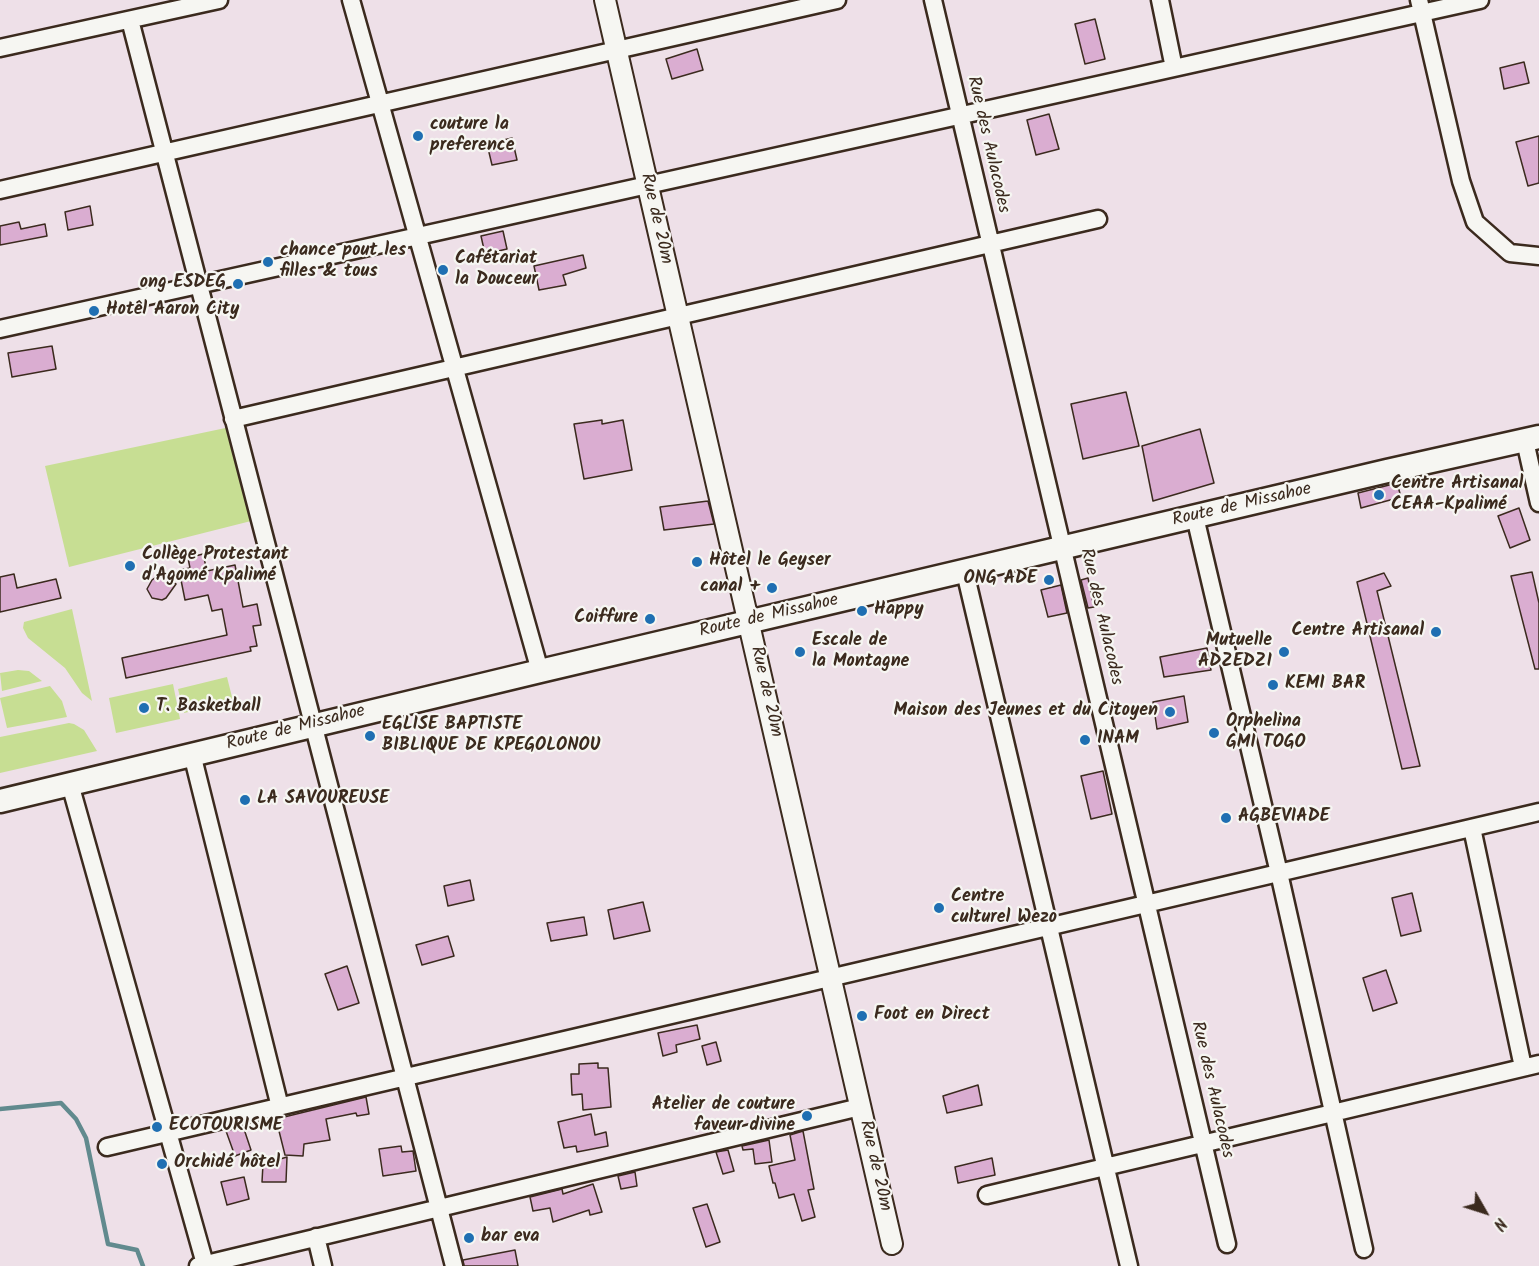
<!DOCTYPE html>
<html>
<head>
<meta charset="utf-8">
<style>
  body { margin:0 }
  #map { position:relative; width:1539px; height:1266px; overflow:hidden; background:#eee0e8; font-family:Kalam,sans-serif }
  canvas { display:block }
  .north { position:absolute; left:1455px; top:1182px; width:60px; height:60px; -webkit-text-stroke:4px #f6f6f2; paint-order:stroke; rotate:129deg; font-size:16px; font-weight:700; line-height:24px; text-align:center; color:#3b2a1e }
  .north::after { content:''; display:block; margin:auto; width:21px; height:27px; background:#3b2a1e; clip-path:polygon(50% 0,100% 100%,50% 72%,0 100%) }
</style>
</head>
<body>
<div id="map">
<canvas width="1539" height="1266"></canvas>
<div class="north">N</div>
</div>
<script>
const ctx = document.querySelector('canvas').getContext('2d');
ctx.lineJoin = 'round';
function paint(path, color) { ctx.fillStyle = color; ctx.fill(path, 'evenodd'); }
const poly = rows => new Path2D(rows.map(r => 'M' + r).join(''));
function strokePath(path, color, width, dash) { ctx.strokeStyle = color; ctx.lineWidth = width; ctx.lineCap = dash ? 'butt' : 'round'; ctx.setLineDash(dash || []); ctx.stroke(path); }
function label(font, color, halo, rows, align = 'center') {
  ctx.font = font + ' Kalam,sans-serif'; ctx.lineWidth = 4.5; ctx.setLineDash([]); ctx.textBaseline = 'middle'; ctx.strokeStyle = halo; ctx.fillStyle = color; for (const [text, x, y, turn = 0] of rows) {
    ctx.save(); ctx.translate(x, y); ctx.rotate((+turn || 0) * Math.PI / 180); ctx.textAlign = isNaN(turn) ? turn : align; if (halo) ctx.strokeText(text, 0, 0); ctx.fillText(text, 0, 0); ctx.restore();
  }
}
paint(poly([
  [235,426,255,520,69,567,45,466],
  [72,609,92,701,82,693,65,668,28,638,23,628,24,622],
  [18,670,29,671,42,681,2,691,0,673],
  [227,677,233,701,184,713,178,689],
  [173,684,180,719,116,733,109,698],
  [50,686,62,701,67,717,7,728,0,698],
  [69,723,74,724,84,730,97,751,0,773,0,737]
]), '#c7de93');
strokePath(poly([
  [0,1109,61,1103,76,1119,86,1138,108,1244,137,1250,143,1266]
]), '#618a8e', 4.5);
const building = poly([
  [1095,19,1105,59,1085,64,1075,24,1095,19],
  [697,49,703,70,672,79,666,59,697,49],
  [1524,62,1529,83,1504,89,1500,68,1524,62],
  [1049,114,1059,149,1036,155,1027,120,1049,114],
  [1539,136,1539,183,1528,186,1516,142,1539,136],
  [512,138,517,160,492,165,487,144,512,138],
  [90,206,93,225,68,230,65,212,90,206],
  [19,222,21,229,45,224,47,236,0,245,0,226,19,222],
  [503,231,507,249,485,254,481,236,503,231],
  [583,255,586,268,563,275,566,285,539,290,534,266,583,255],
  [52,346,56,369,12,377,8,353,52,346],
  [1126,392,1139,446,1083,459,1071,404,1126,392],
  [602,420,602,424,623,420,632,470,584,479,574,424,602,420],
  [1200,429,1214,483,1153,501,1142,446,1200,429],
  [1397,483,1401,497,1361,508,1358,493,1397,483],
  [708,501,714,524,664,530,660,507,708,501],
  [1519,508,1530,540,1510,548,1498,516,1519,508],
  [203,554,207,571,235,565,243,607,257,604,261,625,253,626,257,646,250,647,251,651,126,678,122,658,227,635,222,609,212,611,208,595,185,600,179,570,190,568,188,558,203,554],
  [1532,572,1539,603,1539,669,1535,669,1511,576,1532,572],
  [1384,573,1391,586,1377,591,1420,766,1402,769,1357,582,1384,573],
  [14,574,17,588,56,579,61,598,0,612,0,577,14,574],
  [156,577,162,577,176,584,166,598,162,600,152,598,147,589,152,580,156,577],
  [1088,578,1094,607,1088,608,1081,580,1088,578],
  [1061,585,1067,613,1048,617,1041,590,1061,585],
  [1207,648,1211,670,1164,677,1160,657,1207,648],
  [1184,696,1188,722,1157,729,1153,702,1184,696],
  [1103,771,1112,814,1091,819,1081,776,1103,771],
  [470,880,474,900,448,906,444,886,470,880],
  [1412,893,1421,931,1401,936,1392,898,1412,893],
  [643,902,650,931,614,939,608,910,643,902],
  [584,917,587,935,551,941,547,923,584,917],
  [448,936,454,956,422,965,416,945,448,936],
  [347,966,359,1003,338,1010,325,974,347,966],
  [1386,970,1397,1003,1373,1011,1363,978,1386,970],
  [697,1025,700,1039,676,1045,677,1052,663,1056,658,1033,697,1025],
  [716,1042,721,1061,707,1065,702,1046,716,1042],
  [598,1063,598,1068,608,1068,611,1107,583,1110,582,1094,572,1095,571,1074,579,1074,579,1064,598,1063],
  [978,1085,982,1105,947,1113,943,1096,978,1085],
  [366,1097,369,1114,357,1116,356,1113,326,1119,330,1140,304,1144,303,1156,285,1155,276,1119,366,1097],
  [591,1114,595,1135,606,1132,608,1146,577,1152,576,1146,564,1148,558,1122,591,1114],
  [243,1126,251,1150,235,1156,226,1131,243,1126],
  [803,1131,814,1189,808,1190,815,1217,802,1221,794,1194,779,1198,775,1183,773,1183,769,1166,795,1160,790,1135,803,1131],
  [769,1140,772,1162,755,1164,753,1149,743,1150,742,1146,769,1140],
  [401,1146,402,1152,413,1151,416,1171,383,1176,379,1149,401,1146],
  [728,1150,734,1171,723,1174,716,1152,728,1150],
  [287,1157,286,1182,262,1182,263,1164,287,1157],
  [992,1158,995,1175,958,1183,955,1167,992,1158],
  [635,1172,637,1186,621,1189,618,1176,635,1172],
  [244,1177,249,1199,227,1205,221,1182,244,1177],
  [593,1184,602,1212,590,1215,589,1210,553,1222,550,1208,533,1211,530,1197,562,1189,563,1194,593,1184],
  [707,1204,720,1242,706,1247,693,1208,707,1204],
  [515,1250,518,1266,464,1266,463,1260,515,1250]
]);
paint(building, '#daadd1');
strokePath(building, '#3b2a1e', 1.5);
const minor = poly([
  [351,0,540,671],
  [933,0,1227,1244],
  [1160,0,1174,68],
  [1419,0,1461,181,1475,222,1510,253,1539,256],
  [130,20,454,1266],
  [0,48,219,0],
  [0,190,837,0],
  [0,329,1480,0],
  [233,419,1098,219],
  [1525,441,1539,503],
  [1195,517,1279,873,1364,1249],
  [965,572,1129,1266],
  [192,754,280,1107],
  [70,784,205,1264],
  [1472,828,1523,1067],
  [107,1147,1539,812],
  [987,1195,1539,1064],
  [316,1237,323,1266],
  [198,1266,860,1107]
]);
const tertiary = poly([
  [605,0,892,1244]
]);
const secondary = poly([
  [0,801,540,671,1387,471,1539,437]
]);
strokePath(minor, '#3b2a1e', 21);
strokePath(tertiary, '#3b2a1e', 24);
strokePath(secondary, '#3b2a1e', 27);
strokePath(minor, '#f6f6f2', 16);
strokePath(tertiary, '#f6f6f2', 20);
strokePath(secondary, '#f6f6f2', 22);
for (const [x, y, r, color] of [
  [418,136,6,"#1f6fb2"],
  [268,262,6,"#1f6fb2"],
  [443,270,6,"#1f6fb2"],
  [238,284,6,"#1f6fb2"],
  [94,311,6,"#1f6fb2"],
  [1379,495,6,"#1f6fb2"],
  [697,562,6,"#1f6fb2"],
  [130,566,6,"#1f6fb2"],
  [1049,580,6,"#1f6fb2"],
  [772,588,6,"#1f6fb2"],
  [862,611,6,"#1f6fb2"],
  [650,619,6,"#1f6fb2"],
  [1436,632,6,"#1f6fb2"],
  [800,652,6,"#1f6fb2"],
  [1284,652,6,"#1f6fb2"],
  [1273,685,6,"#1f6fb2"],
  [144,708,6,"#1f6fb2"],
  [1170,712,6,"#1f6fb2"],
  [1214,733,6,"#1f6fb2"],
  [370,736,6,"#1f6fb2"],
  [1085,740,6,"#1f6fb2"],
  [245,800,6,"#1f6fb2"],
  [1226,818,6,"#1f6fb2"],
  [939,908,6,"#1f6fb2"],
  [862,1016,6,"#1f6fb2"],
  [807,1116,6,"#1f6fb2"],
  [157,1127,6,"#1f6fb2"],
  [162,1164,6,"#1f6fb2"],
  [469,1238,6,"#1f6fb2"]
]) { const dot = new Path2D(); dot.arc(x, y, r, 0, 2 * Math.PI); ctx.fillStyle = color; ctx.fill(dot); strokePath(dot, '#f6f6f2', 2); }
label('bold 18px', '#3b2a1e', '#f6f6f2', [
  ["couture la",430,126],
  ["preference",430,147],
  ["chance pout les",280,252],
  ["filles & tous",280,273],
  ["Cafétariat",455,260],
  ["la Douceur",455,281],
  ["ong ESDEG",226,284,"right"],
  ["Hotêl Aaron City",106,311],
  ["Centre Artisanal",1391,485],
  ["CEAA-Kpalimé",1391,506],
  ["Collège Protestant",142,556],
  ["d'Agomé Kpalimé",142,577],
  ["Hôtel le Geyser",709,562],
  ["ONG ADE",1037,580,"right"],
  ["canal +",760,588,"right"],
  ["Happy",874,611],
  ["Coiffure",638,619,"right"],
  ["Centre Artisanal",1424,632,"right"],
  ["Escale de",812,642],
  ["la Montagne",812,663],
  ["Mutuelle",1272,642,"right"],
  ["ADZEDZI",1272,663,"right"],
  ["KEMI BAR",1285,685],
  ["T. Basketball",156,708],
  ["Maison des Jeunes et du Citoyen",1158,712,"right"],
  ["Orphelina",1226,723],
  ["GMI TOGO",1226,744],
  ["EGLISE BAPTISTE",382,726],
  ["BIBLIQUE DE KPEGOLONOU",382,747],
  ["INAM",1097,740],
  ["LA SAVOUREUSE",257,800],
  ["AGBEVIADE",1238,818],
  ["Centre",951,898],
  ["culturel Wezo",951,919],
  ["Foot en Direct",874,1016],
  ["Atelier de couture",795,1106,"right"],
  ["faveur divine",795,1127,"right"],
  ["ECOTOURISME",169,1127],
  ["Orchidé hôtel",174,1164],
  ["bar eva",481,1238]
], 'left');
label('18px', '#3b2a1e', '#f6f6f2', [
  ["Rue des Aulacodes",987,145,77],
  ["Rue de 20m",655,219,77],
  ["Route de Missahoe",1242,506,-13],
  ["Route de Missahoe",769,617,-13],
  ["Rue des Aulacodes",1100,617,77],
  ["Rue de 20m",765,692,77],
  ["Route de Missahoe",296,729,-14],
  ["Rue des Aulacodes",1211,1090,77],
  ["Rue de 20m",874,1166,77]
]);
</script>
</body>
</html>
